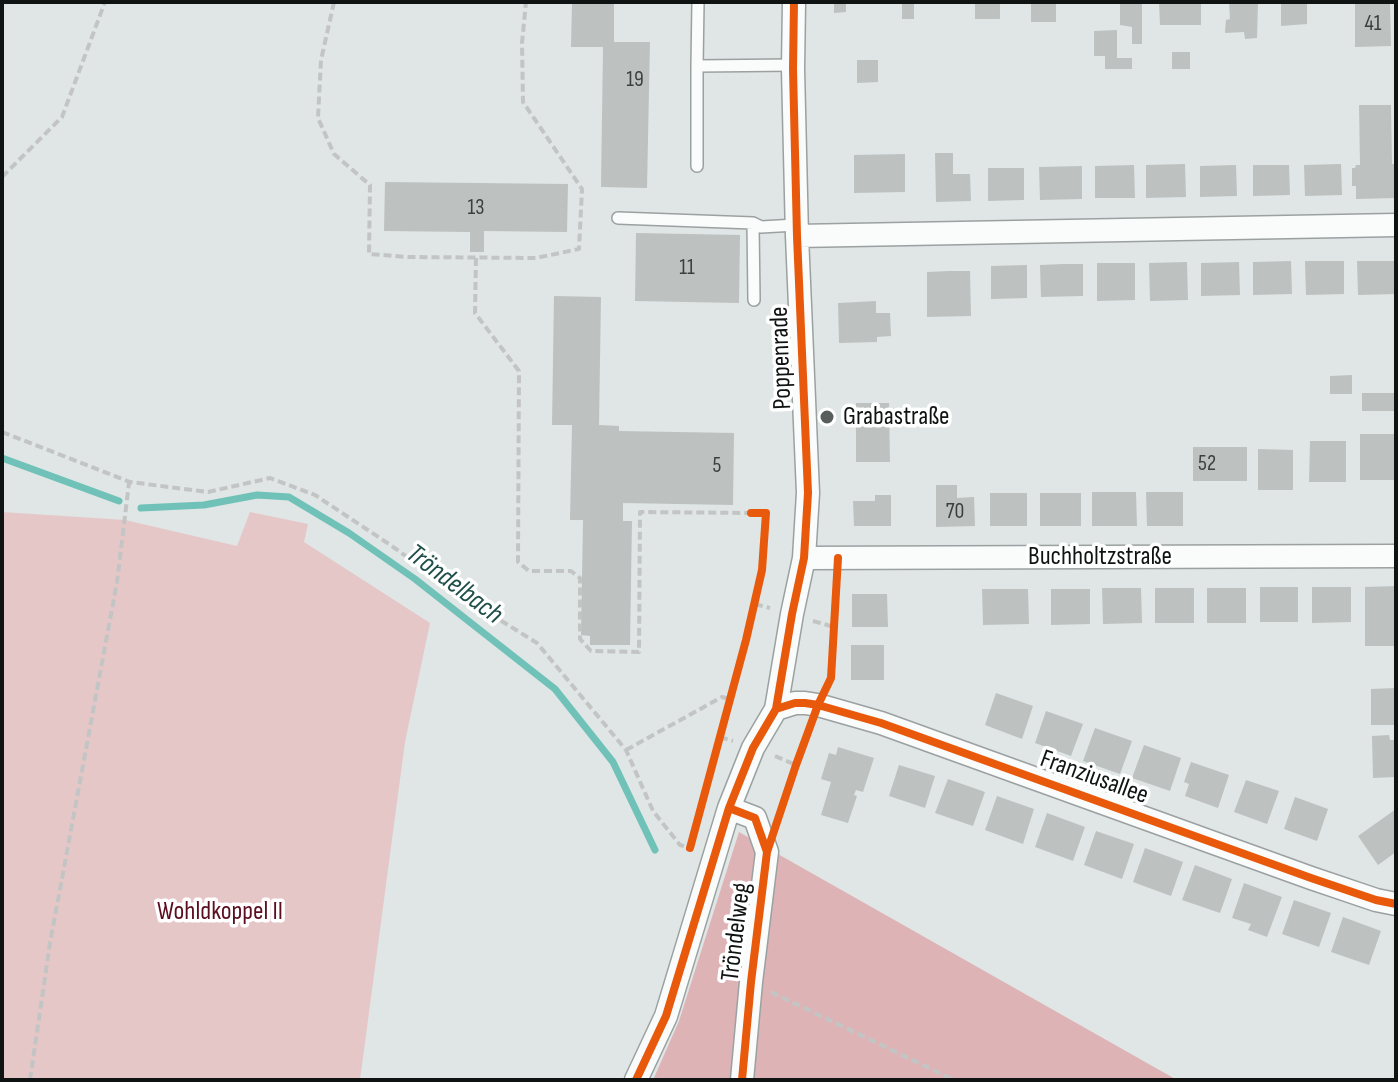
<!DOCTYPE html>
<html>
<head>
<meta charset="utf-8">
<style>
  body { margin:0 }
  #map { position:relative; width:1398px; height:1082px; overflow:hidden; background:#dfe6e5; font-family:"Sofia Sans Condensed",sans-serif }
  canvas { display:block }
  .frame { position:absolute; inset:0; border:4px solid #0f1413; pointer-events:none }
</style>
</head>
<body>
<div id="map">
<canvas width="1398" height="1082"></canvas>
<div class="frame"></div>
</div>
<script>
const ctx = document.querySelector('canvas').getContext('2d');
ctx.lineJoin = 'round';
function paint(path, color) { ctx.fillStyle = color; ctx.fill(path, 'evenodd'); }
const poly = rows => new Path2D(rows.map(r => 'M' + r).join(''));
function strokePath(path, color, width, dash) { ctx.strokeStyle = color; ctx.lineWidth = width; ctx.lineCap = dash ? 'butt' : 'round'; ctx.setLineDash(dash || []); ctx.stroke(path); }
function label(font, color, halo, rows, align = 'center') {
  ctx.font = font + ' "Sofia Sans Condensed",sans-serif'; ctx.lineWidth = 7; ctx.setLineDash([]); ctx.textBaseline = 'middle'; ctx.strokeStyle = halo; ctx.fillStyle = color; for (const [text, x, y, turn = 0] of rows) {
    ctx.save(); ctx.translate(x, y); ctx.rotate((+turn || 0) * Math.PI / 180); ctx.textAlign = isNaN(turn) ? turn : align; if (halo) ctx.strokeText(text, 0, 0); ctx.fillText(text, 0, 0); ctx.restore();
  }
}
paint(poly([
  [2,512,125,520,237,546,250,512,308,524,304,542,430,623,405,742,360,1080,2,1080]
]), '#e6c7c8');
paint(poly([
  [739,832,1177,1080,653,1080,679,1021]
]), '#deb3b6');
strokePath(poly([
  [2,458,119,501],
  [141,508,204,505,257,495,289,497,349,533,415,579,555,689,613,762,655,850]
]), '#70c2b8', 7);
paint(poly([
  [572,2,614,2,614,42,650,42,647,188,601,187,603,47,571,47],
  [834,2,846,2,846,12,834,13],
  [902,2,914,2,914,19,902,19],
  [975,2,1000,2,1000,19,975,19],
  [1031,2,1056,2,1056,22,1031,22],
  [1120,2,1142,2,1142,44,1132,44,1132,27,1120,25],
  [1159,2,1201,2,1201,25,1160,25],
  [1229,2,1258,2,1257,38,1245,39,1244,32,1225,33,1226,20,1230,19],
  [1281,2,1307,2,1307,24,1281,26],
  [1355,2,1390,2,1391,46,1355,47],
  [1117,30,1117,58,1132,58,1132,69,1105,69,1105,56,1094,56,1094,31],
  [1172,52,1190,52,1190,69,1172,69],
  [857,60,878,60,878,82,857,83],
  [1359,105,1391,105,1392,164,1395,164,1396,198,1356,199,1356,186,1352,186,1352,168,1355,168,1356,165,1360,165],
  [935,153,953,153,953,174,970,174,971,201,936,202],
  [905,154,905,192,854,193,854,155],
  [1185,164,1186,197,1146,198,1146,165],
  [1341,164,1342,195,1305,196,1304,165],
  [1134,165,1135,198,1095,198,1095,166],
  [1236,165,1237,196,1200,197,1200,166],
  [1253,165,1289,165,1290,195,1253,196],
  [1082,166,1082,199,1040,200,1039,167],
  [988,168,1024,168,1024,200,988,201],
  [385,182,568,184,567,232,484,231,484,252,470,252,470,232,384,231],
  [636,233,740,235,739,303,635,301],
  [1291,261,1292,294,1253,295,1253,262],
  [1305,261,1344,261,1344,294,1306,295],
  [1357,261,1396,261,1396,294,1358,295],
  [1187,262,1188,300,1150,301,1149,263],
  [1239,262,1240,295,1201,296,1201,263],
  [1097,263,1135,263,1135,300,1097,301],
  [1063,264,1083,264,1083,296,1041,297,1040,265],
  [1027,265,1027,298,991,299,991,266],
  [949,271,970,271,971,316,927,317,927,272],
  [554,296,601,297,599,425,619,426,619,431,734,433,733,505,623,503,623,521,632,521,630,645,590,645,590,636,581,635,583,520,570,520,572,425,552,425],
  [876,301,876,313,890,313,891,336,877,337,877,342,839,343,838,303],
  [1352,375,1352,394,1330,394,1330,376],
  [1362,393,1396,393,1396,411,1362,411],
  [856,403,889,403,890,462,856,462],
  [1360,434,1396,434,1396,480,1360,480],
  [1310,441,1346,441,1346,482,1309,482],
  [1193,447,1247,447,1247,481,1193,481],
  [1258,449,1293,450,1293,490,1258,490],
  [936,485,957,485,957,498,974,497,975,526,936,527],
  [1092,492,1136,492,1137,526,1092,526],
  [1146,492,1183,492,1183,526,1147,526],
  [990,493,1027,493,1027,526,990,526],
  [1040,493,1081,493,1081,526,1040,526],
  [875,495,891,495,891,526,854,526,853,501,875,501],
  [1396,586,1395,646,1365,646,1365,587],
  [1260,587,1298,587,1298,622,1260,622],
  [1312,587,1351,587,1351,622,1312,623],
  [1102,588,1141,588,1142,623,1103,624],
  [1155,588,1194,588,1194,623,1155,623],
  [1207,588,1246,588,1246,623,1207,623],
  [982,589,1028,589,1029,624,983,625],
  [1051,589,1090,589,1090,624,1051,625],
  [852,594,887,594,888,627,852,627],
  [851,645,884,645,884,680,851,680],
  [1396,688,1396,725,1371,725,1371,689],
  [996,693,1033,706,1022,739,985,725],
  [1046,711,1083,724,1071,756,1035,743],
  [1095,728,1132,741,1120,774,1083,761],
  [1389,735,1390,740,1396,740,1396,777,1373,778,1372,736],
  [1144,745,1181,758,1170,791,1132,778],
  [838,747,874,758,863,792,856,790,854,795,857,796,848,823,821,815,831,782,821,779,829,753,836,755],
  [1191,762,1229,775,1218,808,1185,796,1189,784,1184,782],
  [899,765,935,776,925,808,889,796],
  [948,779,985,792,973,826,935,813],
  [1246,780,1279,791,1267,824,1234,812],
  [997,796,1034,809,1023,844,985,830],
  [1295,797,1328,809,1317,841,1284,829],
  [1396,809,1396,852,1378,865,1358,836],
  [1047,813,1085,827,1073,861,1035,847],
  [1096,831,1134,844,1122,879,1084,865],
  [1145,848,1183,862,1171,896,1133,882],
  [1195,865,1232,879,1220,913,1182,900],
  [1244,883,1282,897,1267,937,1248,930,1251,924,1232,918],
  [1294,900,1331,913,1319,947,1282,934],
  [1343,917,1381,931,1369,965,1331,952]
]), '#bdc2c1');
const lane = poly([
  [697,66,698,2],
  [697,166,697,66,793,65],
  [618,218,753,223,761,227,796,225],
  [753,223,754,300]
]);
const street = poly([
  [797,236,1396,225],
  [804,558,1396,556],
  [776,709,795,703,805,703,818,705,881,723,1311,878,1376,900,1396,904],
  [729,808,755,818,767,852,751,982,742,1080],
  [636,1080,666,1016,729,808,753,748,776,709,792,614,804,558,808,493,797,236,793,69,794,2]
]);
strokePath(lane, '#9ba1a0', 14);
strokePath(street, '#9ba1a0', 25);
strokePath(poly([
  [334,2,321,60,318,118,334,154,370,185,369,254,408,257,536,258,579,249,582,189,523,102,522,43,526,2],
  [2,177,62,117,105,2],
  [476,258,475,313,519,371,518,562,529,571,571,571,580,578,580,639,591,651,639,652,640,512,751,513],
  [2,432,130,482,208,492,270,478,315,495,389,544,463,597,537,643,626,750,653,811,680,845,690,848],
  [755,604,770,608],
  [813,621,834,627],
  [720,737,733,741],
  [626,750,722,697,730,699],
  [775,756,796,765],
  [771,992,954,1080],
  [30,1080,50,943,117,582,129,483]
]), '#c3c5c4', 4, [8, 4]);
strokePath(lane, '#fafbfb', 11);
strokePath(street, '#fafbfb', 22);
strokePath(poly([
  [776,709,795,703,805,703,818,705,881,723,1311,878,1376,900,1396,904],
  [729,808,755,818,767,852,751,982,742,1080],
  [690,848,746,640,762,570,766,513,751,513],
  [767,852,796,765,818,705,831,678,838,558],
  [636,1080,666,1016,729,808,753,748,776,709,792,614,804,558,808,493,797,236,793,69,794,2]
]), '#e8590c', 8);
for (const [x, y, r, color] of [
  [827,417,8,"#585e5c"]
]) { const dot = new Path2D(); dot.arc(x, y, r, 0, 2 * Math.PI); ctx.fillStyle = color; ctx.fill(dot); strokePath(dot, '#fff', 3); }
label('22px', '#3a403e', null, [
  ["41",1373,24],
  ["19",635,80],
  ["13",476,208],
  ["11",687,268],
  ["52",1207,464],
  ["5",717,466],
  ["70",955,512]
]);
label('26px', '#0f1413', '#fff', [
  ["Poppenrade",782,358,-92],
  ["Buchholtzstraße",1100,557],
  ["Franziusallee",1094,778,20],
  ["Tröndelweg",737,932,-83]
]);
label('26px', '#0f1413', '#fff', [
  ["Grabastraße",843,417]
], 'left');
label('26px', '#5b0e1f', '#fff', [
  ["Wohldkoppel II",220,912]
]);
label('italic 28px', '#1e4f49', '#fff', [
  ["Tröndelbach",454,585,37]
]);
</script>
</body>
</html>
